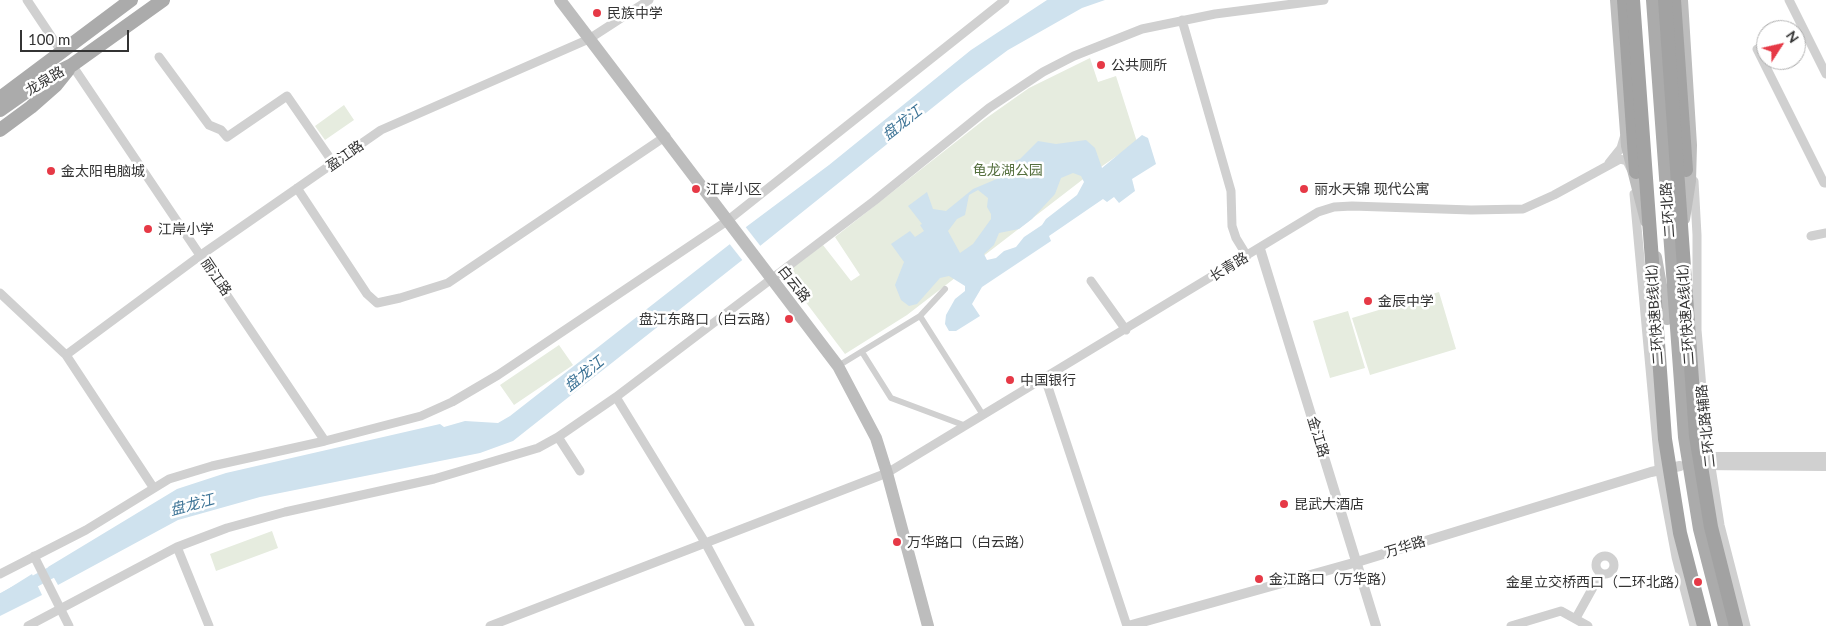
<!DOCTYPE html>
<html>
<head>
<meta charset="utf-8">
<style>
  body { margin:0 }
  #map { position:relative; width:1826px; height:626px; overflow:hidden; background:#fff; font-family:Lato,sans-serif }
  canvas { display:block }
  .north { position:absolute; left:1756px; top:20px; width:50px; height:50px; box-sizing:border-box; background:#fff; border:1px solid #adadad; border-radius:50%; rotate:55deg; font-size:14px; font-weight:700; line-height:20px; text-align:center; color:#333 }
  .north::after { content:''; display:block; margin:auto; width:18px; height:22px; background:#e63946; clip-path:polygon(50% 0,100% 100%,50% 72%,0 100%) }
  .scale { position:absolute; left:20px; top:30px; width:109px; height:22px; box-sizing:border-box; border:2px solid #333; border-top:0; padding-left:6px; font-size:15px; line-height:18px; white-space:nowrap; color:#333; -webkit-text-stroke:4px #fff; paint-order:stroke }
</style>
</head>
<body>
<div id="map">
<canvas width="1826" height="626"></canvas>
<div class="north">N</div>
<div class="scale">100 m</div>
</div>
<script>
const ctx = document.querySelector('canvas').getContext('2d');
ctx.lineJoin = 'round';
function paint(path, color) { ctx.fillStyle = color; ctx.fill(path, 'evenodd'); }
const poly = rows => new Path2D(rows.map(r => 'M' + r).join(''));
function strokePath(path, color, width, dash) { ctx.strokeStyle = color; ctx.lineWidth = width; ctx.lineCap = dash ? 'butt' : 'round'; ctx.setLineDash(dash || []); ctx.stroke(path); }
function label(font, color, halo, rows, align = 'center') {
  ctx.font = font + ' Lato,"Noto Sans SC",sans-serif'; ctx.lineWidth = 5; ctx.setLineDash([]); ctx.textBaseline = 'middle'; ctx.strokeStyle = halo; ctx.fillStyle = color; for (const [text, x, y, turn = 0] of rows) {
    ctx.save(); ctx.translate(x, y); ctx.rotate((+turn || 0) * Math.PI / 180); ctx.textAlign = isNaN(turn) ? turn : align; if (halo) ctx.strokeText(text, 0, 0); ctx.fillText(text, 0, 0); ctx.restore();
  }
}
paint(poly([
  [1090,58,1098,82,1116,76,1137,142,1082,180,907,315,845,354,792,284,792,268,823,245,851,281,860,275,835,237,985,119,1029,88],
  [344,105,354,120,325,140,315,126],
  [1439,292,1456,349,1370,375,1352,318],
  [1348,311,1365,368,1330,378,1313,321],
  [559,345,573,365,514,405,500,385],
  [272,531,278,548,216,571,210,554]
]), '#e6ecdf');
paint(poly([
  [1047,0,1105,0,1082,8,1008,50,962,84,760,246,513,441,480,453,260,497,178,520,58,585,48,567,177,489,226,473,440,424,444,427,465,421,498,423,510,416,730,244,746,227,829,165,971,50],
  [1142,135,1148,138,1156,164,1132,179,1135,191,1119,203,1114,197,1107,202,1103,199,1049,236,1051,241,982,287,972,304,980,316,956,331,949,331,945,324,946,315,955,299,965,291,965,286,949,276,940,278,917,304,909,306,901,300,895,285,904,262,891,244,910,231,915,237,924,231,920,225,922,224,908,206,927,192,933,209,946,211,973,189,999,178,1014,161,1020,159,1038,141,1056,144,1086,140,1095,148,1102,168],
  [1073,173,1081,176,1084,182,1077,195,1046,219,1042,225,1024,237,1016,247,1004,251,996,258,987,260,984,254,994,245,999,233,1019,229,1032,219,1055,194,1061,178],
  [978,190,988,198,987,207,991,214,991,219,973,244,960,253,948,231,957,219,965,215,969,195],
  [32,574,42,595,0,616,0,594]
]), '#cfe2ee');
paint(poly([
  [744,225,762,248,743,261,728,242]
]), '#fff');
strokePath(poly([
  [0,600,65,565]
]), '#cfe2ee', 12);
strokePath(poly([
  [920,316,945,289],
  [862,352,891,398,966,426],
  [838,366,920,316,983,415]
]), '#d0d0d0', 6);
strokePath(poly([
  [27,0,61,51],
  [1789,0,1826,74],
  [1182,20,1231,191,1232,226,1236,238,1247,256],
  [1766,45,1757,49,1824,183,1826,183],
  [159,57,209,125,221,130,227,137,287,96,334,164],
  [72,65,325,441],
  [1609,163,1621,148,1624,138],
  [1694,181,1697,235,1697,330,1706,435,1720,525,1746,626],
  [297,188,367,294,377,303,400,298,448,283,666,136],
  [1634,194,1659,466,1676,557,1694,626],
  [1811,236,1826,233],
  [1091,281,1126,330],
  [0,293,66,355,153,487],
  [66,355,201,255,381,130,589,39,649,0],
  [1045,378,1127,626],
  [616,397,706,544,750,626],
  [558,437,580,471],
  [177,547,209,626],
  '1596 565a9 9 0 1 1 18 0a9 9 0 1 1-18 0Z',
  [34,556,69,626],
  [0,574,86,530,169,479,212,466,325,441,421,416,452,402,498,375,727,221,1005,0],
  [1576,618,1601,573],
  [28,626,177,547,227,528,285,512,434,479,538,448,558,437,616,397,874,201,989,108,1043,72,1074,56,1142,29,1215,14,1324,0],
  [490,626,887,473,1318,212,1334,207,1352,206,1471,210,1523,209,1554,195,1620,159,1627,161,1631,169],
  [1511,626,1561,611,1588,626]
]), '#d0d0d0', 9);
strokePath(poly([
  [1260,249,1376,626],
  [1695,457,1826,457],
  [1695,465,1826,466],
  [1128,626,1357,562,1651,472,1680,466]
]), '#d0d0d0', 10);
strokePath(poly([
  [560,0,838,366,876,438,887,473,928,626],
  [1616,0,1627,146,1646,221],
  [1682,0,1691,145,1690,181,1684,219],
  [1656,257,1667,319]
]), '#bdbdbd', 12);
strokePath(poly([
  [1653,0,1685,437,1700,529,1725,626],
  [0,98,131,0],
  [0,110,44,79,72,65,163,0],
  [0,130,31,107,56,85,68,70]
]), '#ababab', 14);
strokePath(poly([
  [1624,0,1636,172],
  [1674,0,1686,170]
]), '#a2a2a2', 14);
strokePath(poly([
  [1633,0,1665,439,1680,533,1704,626],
  [1665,0,1696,436,1711,527,1736,626]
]), '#a2a2a2', 14);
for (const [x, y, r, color] of [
  [597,13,5,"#e63946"],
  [1101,65,5,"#e63946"],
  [51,171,5,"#e63946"],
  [696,189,5,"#e63946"],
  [1304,189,5,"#e63946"],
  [148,229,5,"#e63946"],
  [1368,301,5,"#e63946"],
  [789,319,5,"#e63946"],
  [1010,380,5,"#e63946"],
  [1284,504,5,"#e63946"],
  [897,542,5,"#e63946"],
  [1259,579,5,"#e63946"],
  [1698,582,5,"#e63946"]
]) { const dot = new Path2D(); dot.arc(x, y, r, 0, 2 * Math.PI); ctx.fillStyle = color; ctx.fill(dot); strokePath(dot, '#fff', 2); }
label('14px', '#333', '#fff', [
  ["民族中学",607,13],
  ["公共厕所",1111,65],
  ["金太阳电脑城",61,171],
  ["江岸小区",706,189],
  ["丽水天锦 现代公寓",1314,189],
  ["江岸小学",158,229],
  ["金辰中学",1378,301],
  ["盘江东路口（白云路）",779,319,"right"],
  ["中国银行",1020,380],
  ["昆武大酒店",1294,504],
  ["万华路口（白云路）",907,542],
  ["金江路口（万华路）",1269,579],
  ["金星立交桥西口（二环北路）",1688,582,"right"]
], 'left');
label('14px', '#333', '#fff', [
  ["龙泉路",45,81,-31],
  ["盈江路",345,156,-35],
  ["二环北路",1668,210,-94],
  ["长青路",1229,267,-31],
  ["丽江路",216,277,56],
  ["白云路",794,284,52],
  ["二环快速B线(北)",1655,315,-94],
  ["二环快速A线(北)",1686,315,-94],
  ["二环北路辅路",1706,426,-96],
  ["金江路",1318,437,73],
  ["万华路",1405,547,-17]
]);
label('14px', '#56703f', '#fff', [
  ["龟龙湖公园",1008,170]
]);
label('italic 15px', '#3f7597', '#fff', [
  ["盘龙江",902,123,-38],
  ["盘龙江",584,374,-39],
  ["盘龙江",192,505,-15]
]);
</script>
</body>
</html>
